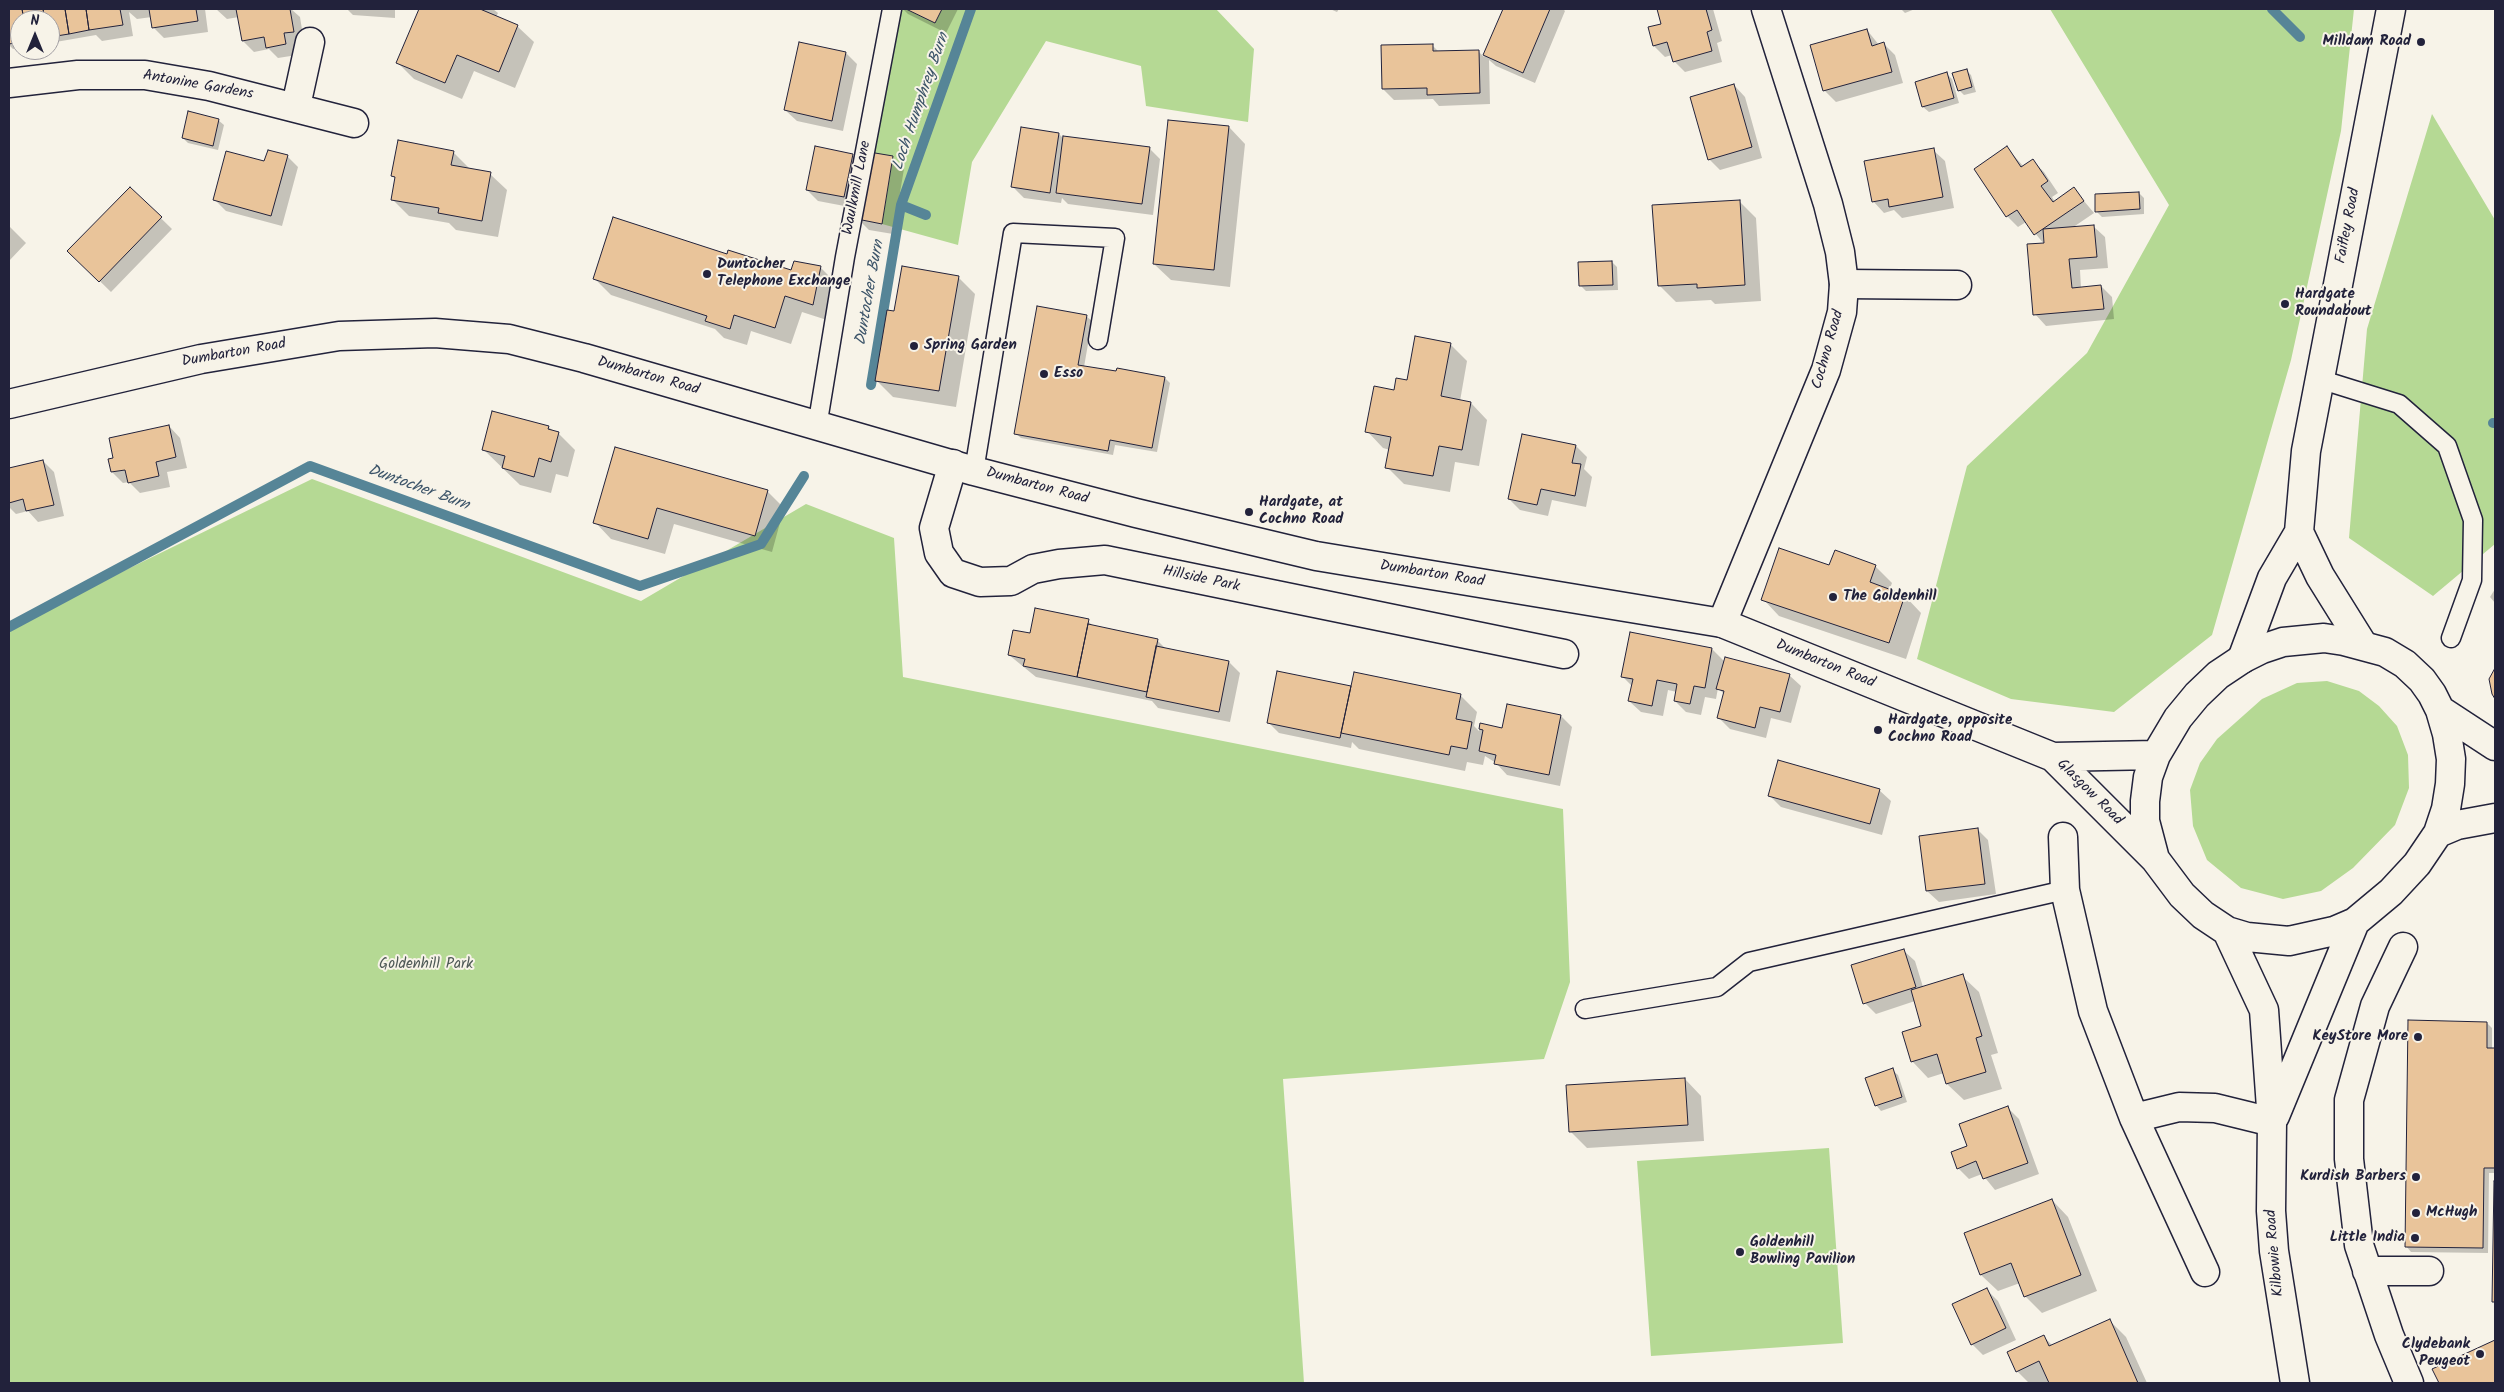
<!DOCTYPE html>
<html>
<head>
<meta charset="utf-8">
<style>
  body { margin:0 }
  #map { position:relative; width:2504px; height:1392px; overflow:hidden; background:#f7f3e8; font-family:Kalam,sans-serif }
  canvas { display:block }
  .frame { position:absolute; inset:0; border:10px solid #22223b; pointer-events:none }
  .north { position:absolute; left:10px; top:10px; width:50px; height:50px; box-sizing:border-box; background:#f7f3e8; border:1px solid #a29fa3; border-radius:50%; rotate:0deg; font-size:14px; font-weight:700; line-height:20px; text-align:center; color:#22223b }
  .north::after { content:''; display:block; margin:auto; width:18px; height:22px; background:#22223b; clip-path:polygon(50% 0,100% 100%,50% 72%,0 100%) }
</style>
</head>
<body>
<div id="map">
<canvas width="2504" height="1392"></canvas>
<div class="frame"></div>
<div class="north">N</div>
</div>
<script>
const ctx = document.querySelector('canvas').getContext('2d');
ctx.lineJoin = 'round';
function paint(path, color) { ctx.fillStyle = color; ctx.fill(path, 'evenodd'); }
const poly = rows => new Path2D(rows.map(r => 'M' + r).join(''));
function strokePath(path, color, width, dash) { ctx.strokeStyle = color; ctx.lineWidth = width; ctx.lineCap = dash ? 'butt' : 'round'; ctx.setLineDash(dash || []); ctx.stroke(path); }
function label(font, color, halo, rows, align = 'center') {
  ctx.font = font + ' Kalam,sans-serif'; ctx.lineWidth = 4; ctx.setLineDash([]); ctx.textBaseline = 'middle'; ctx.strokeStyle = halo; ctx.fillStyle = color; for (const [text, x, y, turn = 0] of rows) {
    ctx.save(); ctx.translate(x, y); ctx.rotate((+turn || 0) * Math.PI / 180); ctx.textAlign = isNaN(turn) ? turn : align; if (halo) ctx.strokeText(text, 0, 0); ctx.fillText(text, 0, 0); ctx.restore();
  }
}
paint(poly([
  [895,9,906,9,935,23,942,9,1216,9,1254,49,1248,122,1146,106,1141,66,1046,41,972,162,958,245,882,224,893,157,869,152],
  [2050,9,2354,9,2341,131,2291,360,2212,635,2114,712,2011,699,1917,659,1967,466,2087,353,2169,205],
  [2432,114,2495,220,2495,544,2433,596,2349,538,2367,329],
  [312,479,641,601,806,504,894,538,903,677,1563,809,1570,982,1544,1059,1283,1079,1304,1383,9,1383,9,627],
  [2327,681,2359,691,2379,706,2397,726,2408,755,2409,788,2395,825,2353,868,2321,891,2283,899,2241,888,2207,860,2193,826,2190,790,2200,763,2217,739,2262,699,2297,683],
  [1829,1148,1843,1343,1651,1356,1637,1161]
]), '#b5d994');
paint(poly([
  [9,9,205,9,208,32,164,38,153,27,152,17,137,19,129,12,133,36,102,41,96,35,50,43,50,20,20,20,20,48,13,49,9,45],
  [216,9,291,9,300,17,304,42,295,44,297,55,278,58,269,49,254,52,243,41,239,17,227,19],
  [347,9,395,9,395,18,353,15],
  [420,9,493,9,498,13,496,17,517,26,534,42,515,88,474,71,462,99,414,79,398,63],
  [903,9,958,9,946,33,908,14],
  [1330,9,1339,9,1337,12],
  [1505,9,1563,9,1565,11,1535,83,1496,66,1489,60,1490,104,1439,106,1433,99,1394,100,1383,89,1432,45,1439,52,1478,51,1484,57],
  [1658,9,1713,9,1722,41,1717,43,1722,62,1685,72,1674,61,1672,55,1665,57,1654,46,1649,28,1662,24],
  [1901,9,1915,9,1905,13],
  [1867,30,1879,45,1884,44,1895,55,1903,83,1836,102,1825,91,1812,46],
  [846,53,857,64,843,131,797,121,785,110],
  [1966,70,1971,75,1976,92,1964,95,1959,90],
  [1946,73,1952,79,1959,103,1929,112,1923,107,1916,83],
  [1734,85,1745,97,1762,158,1720,170,1709,159],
  [218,120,224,125,218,150,188,143,183,138],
  [1229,127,1245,144,1230,287,1171,280,1154,264],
  [1022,128,1059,134,1064,139,1149,148,1160,159,1153,215,1068,204,1062,198,1061,203,1024,198,1013,187],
  [2007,148,2024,167,2033,161,2044,172,2058,193,2052,197,2055,202,2074,189,2094,213,2072,228,2093,226,2105,237,2108,268,2080,270,2081,288,2101,286,2112,297,2114,319,2046,326,2035,314,2044,244,2026,222,2018,227,2007,216],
  [1933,150,1945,161,1954,208,1902,218,1894,210,1884,213,1873,201],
  [453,152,470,169,490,174,507,190,498,237,456,230,449,223,409,216,392,199,396,179,393,176],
  [852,155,864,166,855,208,818,201,807,190],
  [287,156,298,167,282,226,226,211,215,200,265,163],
  [893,158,904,169,893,234,869,230,858,219],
  [130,188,172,229,111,292,69,251],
  [2139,193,2144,198,2144,214,2102,217,2096,211],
  [1739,201,1756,218,1761,301,1715,304,1711,300,1676,302,1659,285],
  [9,226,26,243,9,261],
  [1612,262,1617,267,1618,290,1586,291,1580,285],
  [821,268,837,284,830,321,802,312,791,344,751,331,747,345,724,338,715,329,611,295,595,279,792,271],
  [958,277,975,294,956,407,893,397,876,380,895,312],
  [1086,316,1092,321,1084,367,1165,378,1170,383,1157,452,1115,445,1113,455,1021,438,1015,433],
  [1450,344,1467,361,1460,401,1471,403,1487,420,1479,466,1455,462,1450,492,1404,484,1387,467,1390,450,1383,448,1367,431,1395,391],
  [169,426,180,438,187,468,167,472,170,487,140,493,129,482,123,483,112,472],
  [548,427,559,434,575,450,568,477,556,474,551,493,520,485,483,449],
  [1576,446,1587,457,1584,469,1592,477,1586,507,1552,500,1548,516,1520,510,1509,499],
  [616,448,767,491,784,508,772,552,674,524,665,554,611,539,595,522],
  [43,461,54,472,64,516,38,522,28,511,16,514,9,507,9,469],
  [1875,566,1892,583,1889,591,1905,596,1921,613,1906,659,1779,616,1763,599,1830,567],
  [2495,589,2495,603,2490,597],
  [1088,621,1094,627,1157,640,1166,649,1229,662,1240,673,1230,722,1158,708,1152,701,1036,677,1009,655,1031,635],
  [1712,649,1725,662,1789,675,1801,686,1791,723,1771,718,1766,738,1730,729,1719,718,1725,695,1718,688,1716,699,1705,697,1701,715,1686,712,1675,701,1677,692,1668,690,1663,716,1641,712,1629,701,1632,686,1622,676],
  [1350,687,1460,695,1477,712,1474,726,1479,731,1481,725,1503,729,1561,716,1572,727,1560,786,1507,775,1496,763,1485,756,1483,765,1467,762,1465,771,1359,749,1352,742,1351,748,1279,733,1268,722],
  [1879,790,1891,801,1882,835,1781,807,1770,796],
  [1977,829,1988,840,1996,894,1939,902,1927,891,1920,837],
  [1903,950,1915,961,1923,987,1962,976,1979,992,1998,1053,1991,1055,2002,1089,1964,1100,1947,1084,1944,1073,1928,1078,1912,1061,1923,1026,1915,1001,1876,1014,1865,1003],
  [2487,1023,2492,1028,2492,1050,2495,1050,2495,1173,2489,1173,2488,1253,2411,1252,2406,1246],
  [1892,1070,1898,1075,1907,1102,1881,1111,1876,1105],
  [1685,1079,1701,1096,1704,1141,1587,1148,1570,1131],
  [2008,1108,2019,1119,2039,1174,1995,1190,1982,1174,1969,1179,1958,1168,1969,1147],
  [2495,1182,2495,1303,2494,1301],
  [2052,1200,2068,1217,2097,1291,2042,1313,2025,1296,2020,1283,1998,1291,1981,1275,1966,1233],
  [1987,1290,1998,1301,2016,1340,1983,1355,1972,1344],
  [2110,1321,2126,1337,2147,1383,2050,1383,2049,1381,2044,1383,2029,1383,2017,1371,2044,1337,2053,1346],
  [2495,1341,2495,1383,2440,1383,2434,1369]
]), '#0003');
strokePath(poly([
  [2272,9,2300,37],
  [901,205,926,215],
  [871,385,901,205,971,9],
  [2493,423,2495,423],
  [9,627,310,466,640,586,761,544,804,476]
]), '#568597', 10);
const building = poly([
  [9,9,22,9,24,20,20,20,20,42,9,44,9,9],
  [22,9,43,9,45,20,24,20,22,9],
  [43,9,65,9,69,34,50,37,50,20,45,20,43,9],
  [65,9,86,9,89,30,69,34,65,9],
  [86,9,120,9,123,25,89,30,86,9],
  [149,9,196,9,198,21,152,28,149,9],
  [236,9,290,9,294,32,284,33,286,44,266,48,264,37,242,41,236,9],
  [419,9,480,9,518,25,499,72,457,55,445,83,396,63,419,9],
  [906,9,942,9,935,23,906,9],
  [1503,9,1550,9,1523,73,1483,55,1503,9],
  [1657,9,1706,9,1712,30,1707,32,1712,51,1673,62,1667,42,1653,46,1648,27,1661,24,1657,9],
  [1867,29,1872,46,1884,42,1892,72,1823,91,1810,45,1867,29],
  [799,42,846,52,832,121,784,110,799,42],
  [1433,44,1433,51,1479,50,1480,93,1427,95,1427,88,1382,89,1381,45,1433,44],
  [1967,69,1972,87,1958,91,1952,73,1967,69],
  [1947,72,1954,98,1922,107,1915,82,1947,72],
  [1734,84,1752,147,1708,160,1690,97,1734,84],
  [188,111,219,119,213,146,182,138,188,111],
  [1168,120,1229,126,1214,270,1153,264,1168,120],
  [1021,127,1059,133,1050,193,1011,187,1021,127],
  [1063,136,1150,147,1142,204,1056,193,1063,136],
  [398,140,454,151,451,165,491,172,482,221,438,213,439,208,391,200,395,177,391,176,398,140],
  [815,146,853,154,844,197,806,190,815,146],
  [2007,146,2021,167,2033,159,2048,181,2041,186,2053,202,2074,187,2084,201,2034,235,2017,210,2006,217,1974,169,2007,146],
  [1934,148,1943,197,1889,207,1888,199,1872,202,1864,161,1934,148],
  [268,150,288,155,271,216,213,200,226,151,264,161,268,150],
  [869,152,893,156,882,224,857,219,869,152],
  [130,187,162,217,99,282,67,251,130,187],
  [2139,192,2140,209,2095,212,2095,194,2139,192],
  [1740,200,1745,285,1697,288,1697,284,1658,286,1652,205,1740,200],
  [613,217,727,254,728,250,791,270,794,261,821,266,813,305,785,296,775,328,734,315,730,329,705,321,707,316,593,279,613,217],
  [2094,225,2097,257,2069,259,2072,288,2101,285,2104,309,2033,315,2027,244,2044,243,2043,229,2094,225],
  [1612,261,1613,285,1579,286,1578,262,1612,261],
  [902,266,959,276,939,391,875,381,887,310,894,311,902,266],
  [1037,306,1087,315,1078,365,1116,371,1117,368,1165,377,1152,448,1110,440,1108,451,1014,434,1037,306],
  [1415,336,1451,343,1441,396,1471,402,1462,450,1439,446,1433,476,1385,468,1391,437,1365,432,1374,386,1394,390,1396,378,1407,380,1415,336],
  [492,411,549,426,548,429,559,432,551,462,539,458,534,477,502,468,505,456,482,450,492,411],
  [169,425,176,457,156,462,159,476,128,483,125,470,111,472,108,459,113,458,109,438,169,425],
  [1522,434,1576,445,1572,463,1581,464,1575,496,1541,489,1537,505,1508,499,1522,434],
  [615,447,768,490,755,536,657,508,648,539,593,523,615,447],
  [43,460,54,505,26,511,23,499,9,503,9,468,43,460],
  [1779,548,1829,565,1835,550,1876,565,1870,582,1905,595,1889,643,1761,600,1779,548],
  [1035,608,1089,619,1077,677,1023,666,1025,659,1008,655,1013,630,1030,633,1035,608],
  [1088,624,1158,639,1147,692,1077,677,1088,624],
  [1630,632,1712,648,1705,688,1694,686,1690,704,1674,701,1677,684,1657,680,1652,706,1628,701,1633,679,1621,677,1630,632],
  [1156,646,1229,661,1219,712,1146,697,1156,646],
  [1725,657,1790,674,1780,712,1760,707,1755,728,1717,718,1724,691,1716,689,1725,657],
  [2495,668,2495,699,2492,694,2489,679,2495,668],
  [1277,671,1351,686,1340,738,1267,723,1277,671],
  [1354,672,1461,694,1456,719,1472,722,1467,749,1451,746,1449,755,1341,733,1354,672],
  [1507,704,1561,715,1549,775,1494,764,1496,755,1479,751,1483,730,1479,729,1480,723,1502,728,1507,704],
  [1778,760,1880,789,1870,824,1768,796,1778,760],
  [1978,828,1985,884,1926,891,1919,836,1978,828],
  [1904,949,1916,987,1863,1004,1851,965,1904,949],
  [1963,974,1982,1036,1976,1038,1986,1072,1946,1084,1937,1054,1911,1062,1902,1032,1921,1026,1911,990,1963,974],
  [2408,1020,2487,1022,2487,1048,2495,1048,2495,1168,2484,1168,2483,1248,2405,1247,2408,1020],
  [1893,1068,1902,1097,1875,1106,1865,1078,1893,1068],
  [1685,1078,1688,1125,1569,1132,1566,1085,1685,1078],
  [2008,1106,2028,1163,1983,1179,1976,1161,1957,1169,1951,1152,1967,1146,1959,1124,2008,1106],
  [2494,1181,2495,1181,2495,1302,2492,1302,2494,1181],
  [2052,1199,2081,1275,2024,1297,2011,1263,1980,1275,1964,1233,2052,1199],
  [1987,1288,2006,1328,1971,1345,1952,1304,1987,1288],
  [2110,1319,2138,1383,2049,1383,2039,1361,2016,1372,2007,1352,2044,1335,2049,1346,2110,1319],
  [2495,1340,2495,1383,2439,1383,2432,1369,2495,1340]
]);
paint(building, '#e9c49a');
strokePath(building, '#22223b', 1);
const lane = poly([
  [2319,379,2399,404,2447,446,2473,520,2472,580,2451,638],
  [817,427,845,257,892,9],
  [974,471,1013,233,1115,238,1098,340],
  [1585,1009,1717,987,1749,962,2065,890]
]);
const street = poly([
  [9,83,78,75,145,75,209,86,354,123],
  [296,106,310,42],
  [1844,284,1957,285],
  [953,464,934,528,939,553,953,573,980,582,1011,581,1033,569,1059,564,1105,560,1564,654],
  [2063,837,2065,890,2093,1011,2134,1118,2205,1272],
  [2403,947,2375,1006,2349,1100,2349,1159,2359,1245,2389,1335,2409,1383],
  [2134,1118,2179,1107,2215,1108,2272,1122],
  [2367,1271,2429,1271]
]);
const secondary = poly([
  [2299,532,2320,576,2363,645],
  [1722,623,1826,370,1842,312,1844,284,1840,252,1828,204,1766,9],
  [2242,659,2272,578,2299,532,2306,451,2391,9]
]);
const primary = poly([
  [9,404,201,359,339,336,435,333,509,339,584,358,974,471,1136,513,1316,556,1722,623,2053,757,2155,859],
  [2324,638,2344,641,2385,652,2405,664,2422,680,2432,694,2440,710,2447,734,2451,759,2450,784,2446,809,2438,833,2417,864,2391,892,2355,922,2334,931,2289,941,2247,937,2227,931,2203,915,2182,895,2155,859,2145,821,2145,801,2148,777,2156,755,2178,718,2197,695,2218,675,2242,659,2262,649,2283,642,2324,638],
  [2440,710,2495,746],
  [2053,757,2156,755],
  [2438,833,2457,825,2495,818],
  [2227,931,2264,1010,2272,1122,2271,1211,2274,1251,2295,1383],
  [2275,1116,2355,922]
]);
strokePath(lane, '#22223b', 21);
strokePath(street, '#22223b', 31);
strokePath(secondary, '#22223b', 31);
strokePath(primary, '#22223b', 31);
strokePath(lane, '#f7f3e8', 18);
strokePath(street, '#f7f3e8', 28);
strokePath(secondary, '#f7f3e8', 28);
strokePath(primary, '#f7f3e8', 28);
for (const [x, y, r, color] of [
  [2421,42,5,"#22223b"],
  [707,274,5,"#22223b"],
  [2285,304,5,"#22223b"],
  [914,346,5,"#22223b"],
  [1044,374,5,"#22223b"],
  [1249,512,5,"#22223b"],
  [1833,597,5,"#22223b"],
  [1878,730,5,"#22223b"],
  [2418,1037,5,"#22223b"],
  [2416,1177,5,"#22223b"],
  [2416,1213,5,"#22223b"],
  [2415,1238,5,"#22223b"],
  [1740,1252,5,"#22223b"],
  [2480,1354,5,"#22223b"]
]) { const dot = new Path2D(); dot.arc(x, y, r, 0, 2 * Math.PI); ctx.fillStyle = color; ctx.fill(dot); strokePath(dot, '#f7f3e8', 2); }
label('bold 15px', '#22223b', '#f7f3e8', [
  ["Milldam Road",2411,42,"right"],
  ["Duntocher",717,265],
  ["Telephone Exchange",717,282],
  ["Hardgate",2295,295],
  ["Roundabout",2295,312],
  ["Spring Garden",924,346],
  ["Esso",1054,374],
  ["Hardgate, at",1259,503],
  ["Cochno Road",1259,520],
  ["The Goldenhill",1843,597],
  ["Hardgate, opposite",1888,721],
  ["Cochno Road",1888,738],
  ["KeyStore More",2408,1037,"right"],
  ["Kurdish Barbers",2406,1177,"right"],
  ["McHugh",2426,1213],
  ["Little India",2405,1238,"right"],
  ["Goldenhill",1750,1243],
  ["Bowling Pavilion",1750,1260],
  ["Clydebank",2470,1345,"right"],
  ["Peugeot",2470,1362,"right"]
], 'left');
label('15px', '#22223b', '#f7f3e8', [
  ["Antonine Gardens",198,86,10],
  ["Waulkmill Lane",858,188,-79],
  ["Faifley Road",2349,226,-79],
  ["Cochno Road",1829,350,-74],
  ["Dumbarton Road",234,354,-10],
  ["Dumbarton Road",648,377,16],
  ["Dumbarton Road",1037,487,15],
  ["Dumbarton Road",1432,575,9],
  ["Hillside Park",1201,580,12],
  ["Dumbarton Road",1825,665,22],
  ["Glasgow Road",2089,793,45],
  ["Kilbowie Road",2276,1253,-95]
]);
label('15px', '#4e5956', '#f7f3e8', [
  ["Goldenhill Park",426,965]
]);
label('italic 16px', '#3c5469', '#f7f3e8', [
  ["Loch Humphrey Burn",922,102,-71],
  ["Duntocher Burn",871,293,-80],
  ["Duntocher Burn",418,489,20]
]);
</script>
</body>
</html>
